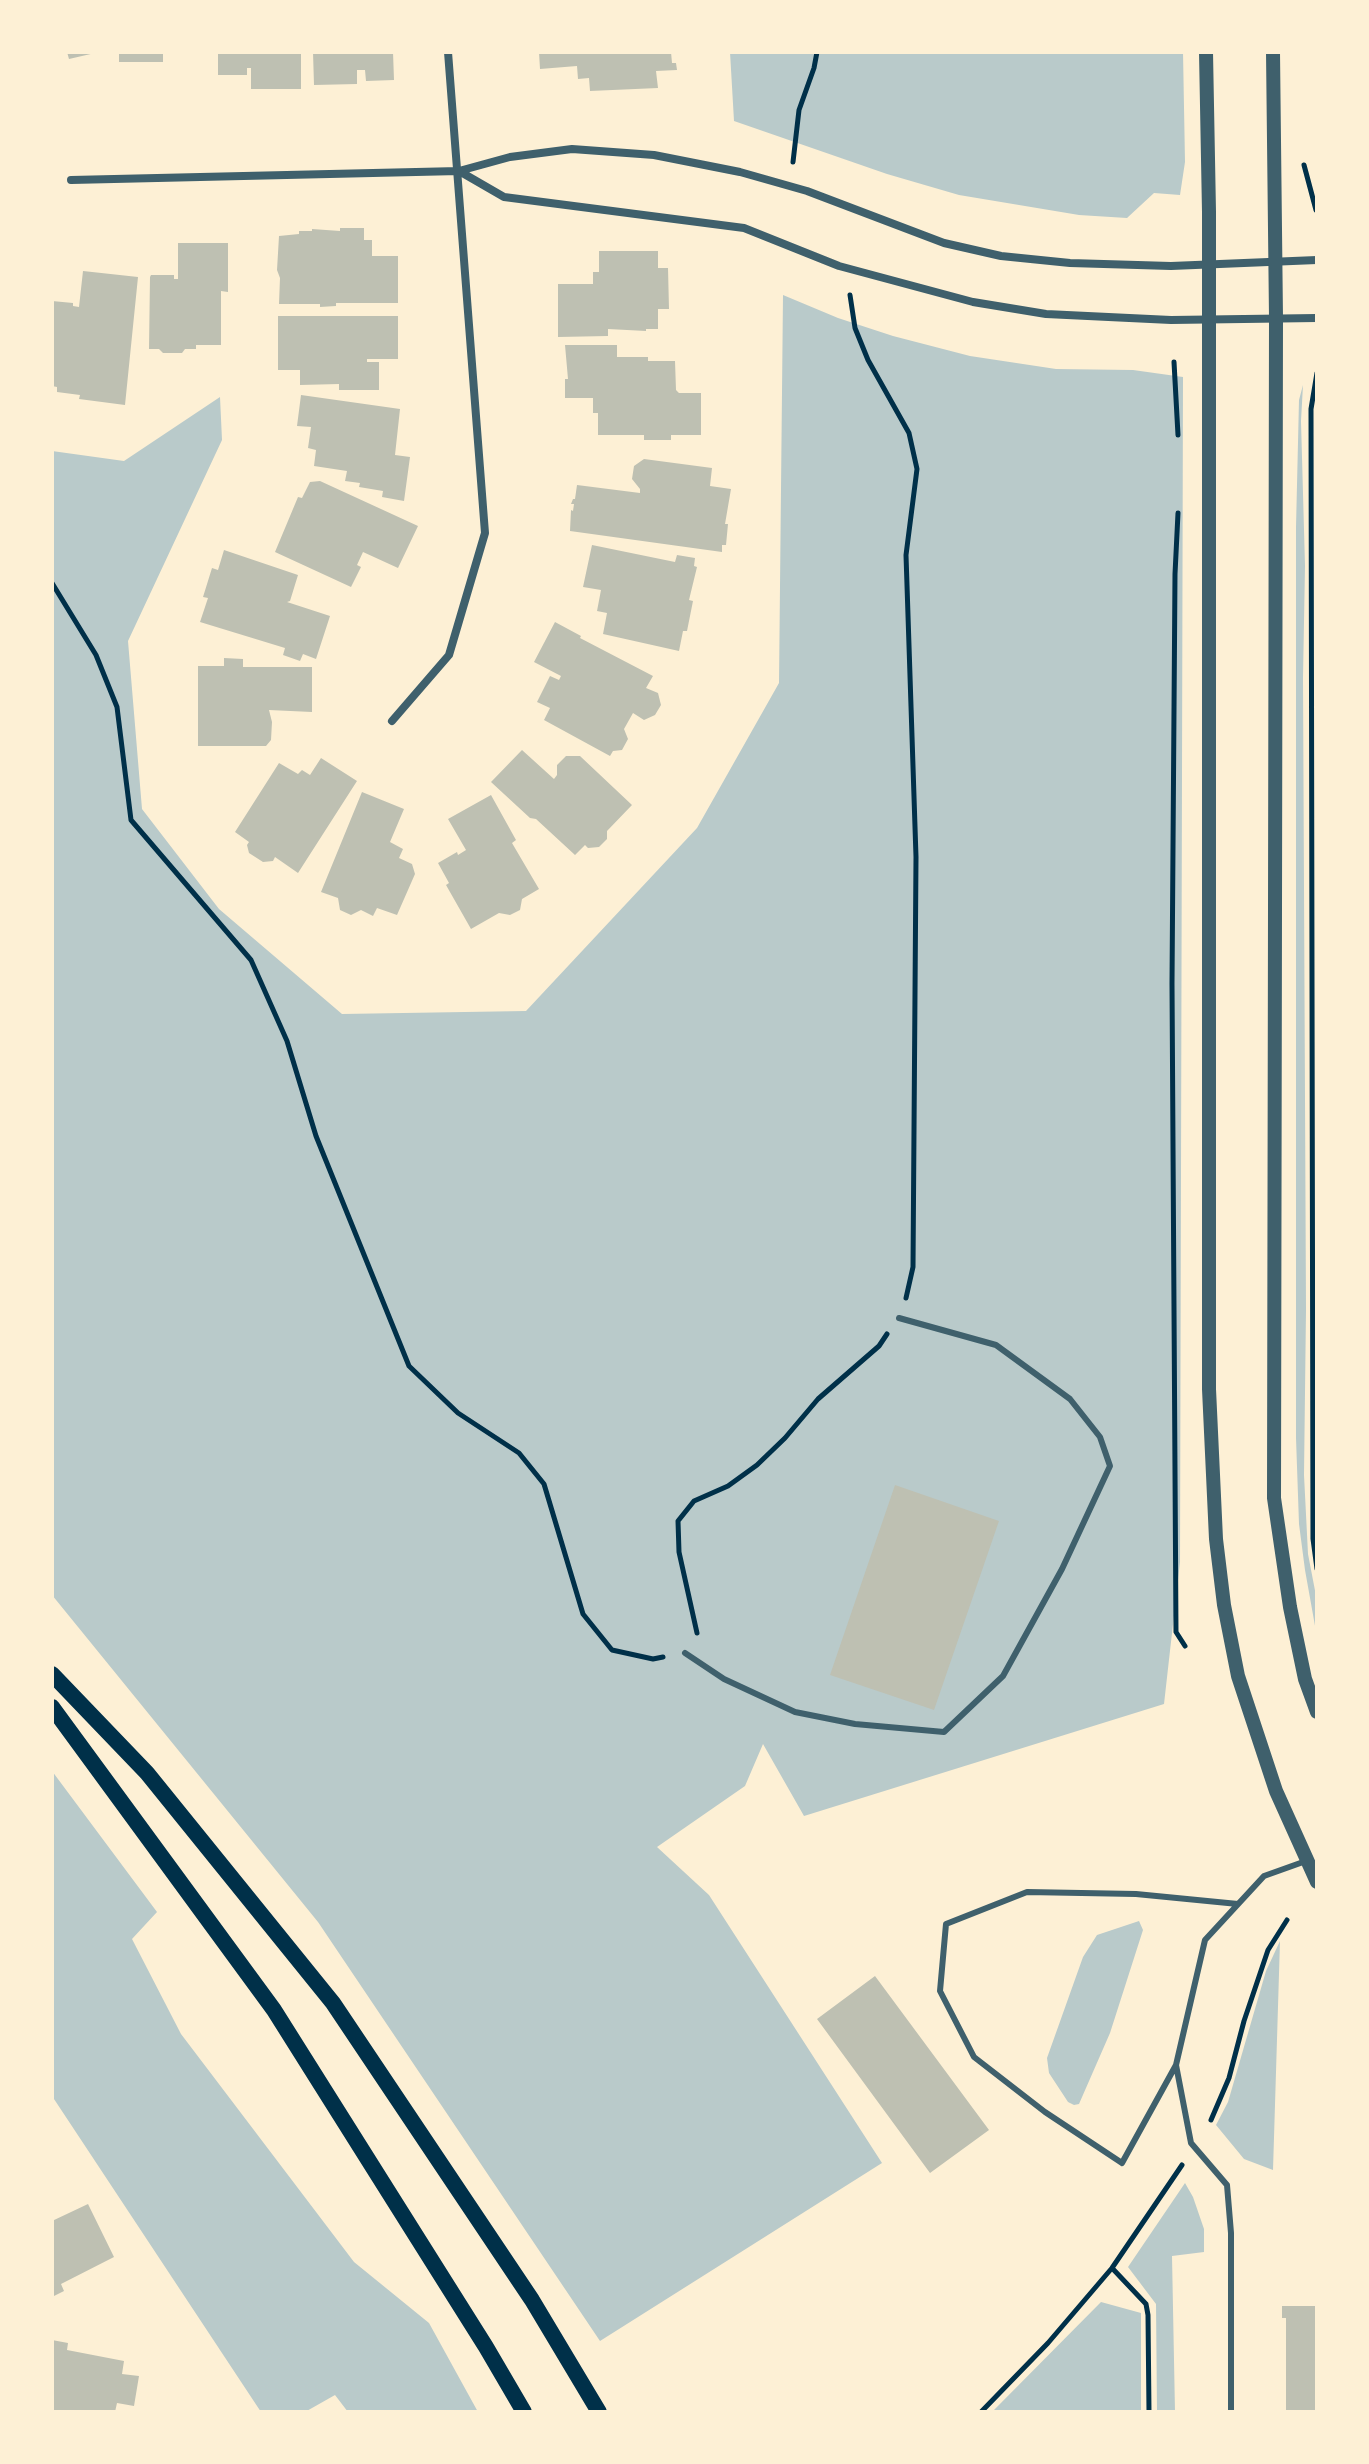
<!DOCTYPE html>
<html>
<head>
<meta charset="utf-8">
<style>
  body { margin:0 }
  #map { position:relative; width:1369px; height:2464px; overflow:hidden; background:#fdf0d5; font-family:"Titillium Web",sans-serif }
  canvas { display:block }
  .frame { position:absolute; inset:0; border:54px solid #fdf0d5; pointer-events:none }
</style>
</head>
<body>
<div id="map">
<canvas width="1369" height="2464"></canvas>
<div class="frame"></div>
</div>
<script>
const ctx = document.querySelector('canvas').getContext('2d');
ctx.lineJoin = 'round';
function paint(path, color) { ctx.fillStyle = color; ctx.fill(path, 'evenodd'); }
const poly = rows => new Path2D(rows.map(r => 'M' + r).join(''));
function strokePath(path, color, width, dash) { ctx.strokeStyle = color; ctx.lineWidth = width; ctx.lineCap = dash ? 'butt' : 'round'; ctx.setLineDash(dash || []); ctx.stroke(path); }
paint(poly([
  [730,52,1183,52,1185,162,1180,195,1154,193,1127,218,1079,215,959,195,887,174,734,121],
  [783,295,838,318,893,336,970,356,1056,369,1133,370,1183,377,1180,1562,1164,1704,804,1816,763,1744,745,1786,657,1847,709,1895,882,2163,600,2341,318,1922,52,1595,52,451,124,461,220,397,222,440,128,641,142,809,219,909,342,1014,526,1011,697,828,779,683],
  [1303,385,1301,421,1305,566,1303,678,1306,1310,1304,1475,1308,1554,1317,1601,1317,1637,1305,1570,1299,1524,1296,1438,1296,527,1299,400],
  [52,1771,157,1912,132,1939,181,2034,354,2262,429,2323,478,2412,348,2412,335,2395,305,2412,261,2412,52,2096],
  [1139,1921,1143,1930,1110,2033,1079,2104,1074,2105,1068,2102,1049,2073,1047,2058,1083,1957,1097,1935],
  [1280,1941,1273,2170,1244,2159,1216,2125,1228,2102,1266,1971],
  [1185,2183,1193,2197,1204,2229,1204,2252,1172,2256,1175,2412,1157,2412,1156,2304,1128,2267],
  [1101,2302,1141,2313,1141,2412,992,2412]
]), '#b9caca');
paint(poly([
  [67,52,95,52,95,53,69,59],
  [119,52,163,52,163,62,119,62],
  [218,52,301,52,301,89,251,89,251,68,247,68,247,75,218,75],
  [313,52,393,52,394,80,366,81,365,70,357,70,357,84,314,85],
  [539,52,671,52,672,63,676,63,677,70,656,71,658,88,590,91,589,78,578,79,577,66,540,69],
  [340,228,364,228,364,240,372,240,372,256,398,256,398,303,336,303,336,306,320,307,320,304,279,304,280,278,277,270,279,236,299,234,299,231,312,231,312,229,340,231],
  [178,243,228,243,228,292,221,291,221,345,196,345,196,349,185,349,182,353,163,353,159,349,149,349,150,277,151,275,174,275,174,279,178,279],
  [599,251,658,251,658,268,668,268,669,309,658,309,658,329,646,329,646,331,608,329,608,336,558,337,558,284,593,284,593,272,599,272],
  [83,271,138,277,125,405,79,399,80,395,57,392,57,387,52,386,52,301,73,303,73,306,79,307],
  [278,316,398,316,398,359,367,359,367,362,379,362,379,390,339,390,339,384,300,385,300,370,278,370],
  [565,345,617,345,617,357,648,357,648,361,675,361,676,390,679,393,701,393,701,435,671,435,671,440,644,440,644,435,598,435,598,413,593,413,593,398,565,398,565,379,568,379],
  [301,395,400,409,395,455,410,457,404,501,382,497,383,491,359,487,360,483,345,481,347,471,314,466,316,450,308,448,311,427,297,426],
  [644,459,712,468,710,486,731,489,725,524,728,524,726,545,722,545,722,552,570,531,571,510,573,511,574,504,571,504,573,499,575,499,577,485,640,493,640,489,632,479,634,466],
  [320,481,418,526,398,568,363,552,357,565,361,567,351,587,275,552,298,497,302,498,310,482],
  [592,545,675,562,677,555,695,558,694,566,697,567,689,600,693,601,687,631,683,631,679,651,603,634,607,613,597,611,601,590,583,587],
  [224,550,298,575,290,601,287,602,330,616,316,659,303,654,300,661,283,655,285,648,200,622,208,598,203,597,212,568,218,570],
  [555,622,581,636,580,638,653,676,646,688,658,693,661,705,655,715,644,720,633,713,624,729,628,739,622,750,613,751,610,756,544,720,550,708,537,702,550,676,559,680,561,676,534,662],
  [224,658,243,659,243,667,312,667,312,712,269,710,272,722,271,740,266,746,198,746,198,666,224,666],
  [522,750,554,779,557,775,557,765,566,756,580,756,632,805,607,831,607,839,599,847,588,848,585,845,575,855,536,819,530,818,491,782],
  [321,758,357,781,298,873,275,857,273,861,263,862,249,853,247,845,249,842,235,832,279,763,298,774,302,770,310,775],
  [362,792,404,809,390,842,403,849,399,858,412,864,415,874,397,915,377,908,373,916,361,910,351,915,340,910,338,898,321,892],
  [491,795,516,840,512,843,539,889,522,899,520,910,510,915,499,913,471,929,446,885,449,883,438,863,457,852,458,855,466,850,448,819],
  [895,1485,999,1521,934,1710,830,1675],
  [875,1976,989,2130,930,2173,817,2019],
  [88,2204,114,2257,61,2284,64,2291,52,2297,52,2221],
  [1282,2306,1317,2306,1317,2412,1286,2412,1286,2318,1282,2318],
  [52,2340,68,2343,67,2350,124,2361,122,2374,139,2376,134,2406,117,2403,115,2412,52,2412]
]), '#bec0b2');
strokePath(poly([
  [793,162,799,110,814,68,817,52],
  [1304,165,1316,210],
  [850,295,855,328,868,360,909,433,917,469,906,555,916,857,913,1267,906,1298],
  [1174,362,1178,435],
  [1317,373,1311,409,1313,1539,1317,1569],
  [1178,513,1175,574,1172,983,1176,1632,1185,1646],
  [52,583,96,655,117,707,131,820,251,960,287,1041,316,1136,409,1366,458,1413,519,1453,544,1484,583,1614,612,1650,653,1659,663,1657],
  [697,1633,679,1552,678,1521,694,1501,728,1486,757,1465,785,1438,818,1399,879,1346,887,1334],
  [1211,2120,1229,2078,1244,2021,1268,1950,1287,1920],
  [1112,2268,1146,2304,1148,2315,1149,2412],
  [981,2412,1048,2343,1112,2268,1182,2165]
]), '#003049', 5);
strokePath(poly([
  [685,1653,724,1679,795,1712,855,1724,944,1732,1003,1676,1062,1569,1110,1466,1100,1437,1070,1399,996,1345,899,1318],
  [1176,2065,1122,2163,1045,2112,974,2057,940,1991,946,1924,1027,1892,1136,1894,1238,1904],
  [1231,2412,1231,2233,1227,2185,1191,2143,1176,2065,1205,1940,1264,1876,1306,1861]
]), '#3f606c', 6);
strokePath(poly([
  [459,171,504,197,744,228,839,266,973,302,1046,314,1171,320,1317,318],
  [71,180,459,171,510,157,572,149,654,155,740,172,807,191,944,243,1001,256,1070,263,1171,266,1317,260],
  [392,721,449,655,485,533,448,52]
]), '#3f606c', 8);
strokePath(poly([
  [1206,52,1209,212,1209,1389,1216,1539,1224,1605,1238,1676,1276,1791,1317,1882],
  [1273,52,1276,318,1274,1498,1290,1607,1305,1679,1317,1712]
]), '#3f606c', 14);
strokePath(poly([
  [52,1674,147,1773,333,2003,532,2300,599,2412],
  [52,1707,274,2010,486,2347,524,2412]
]), '#003049', 16);
</script>
</body>
</html>
